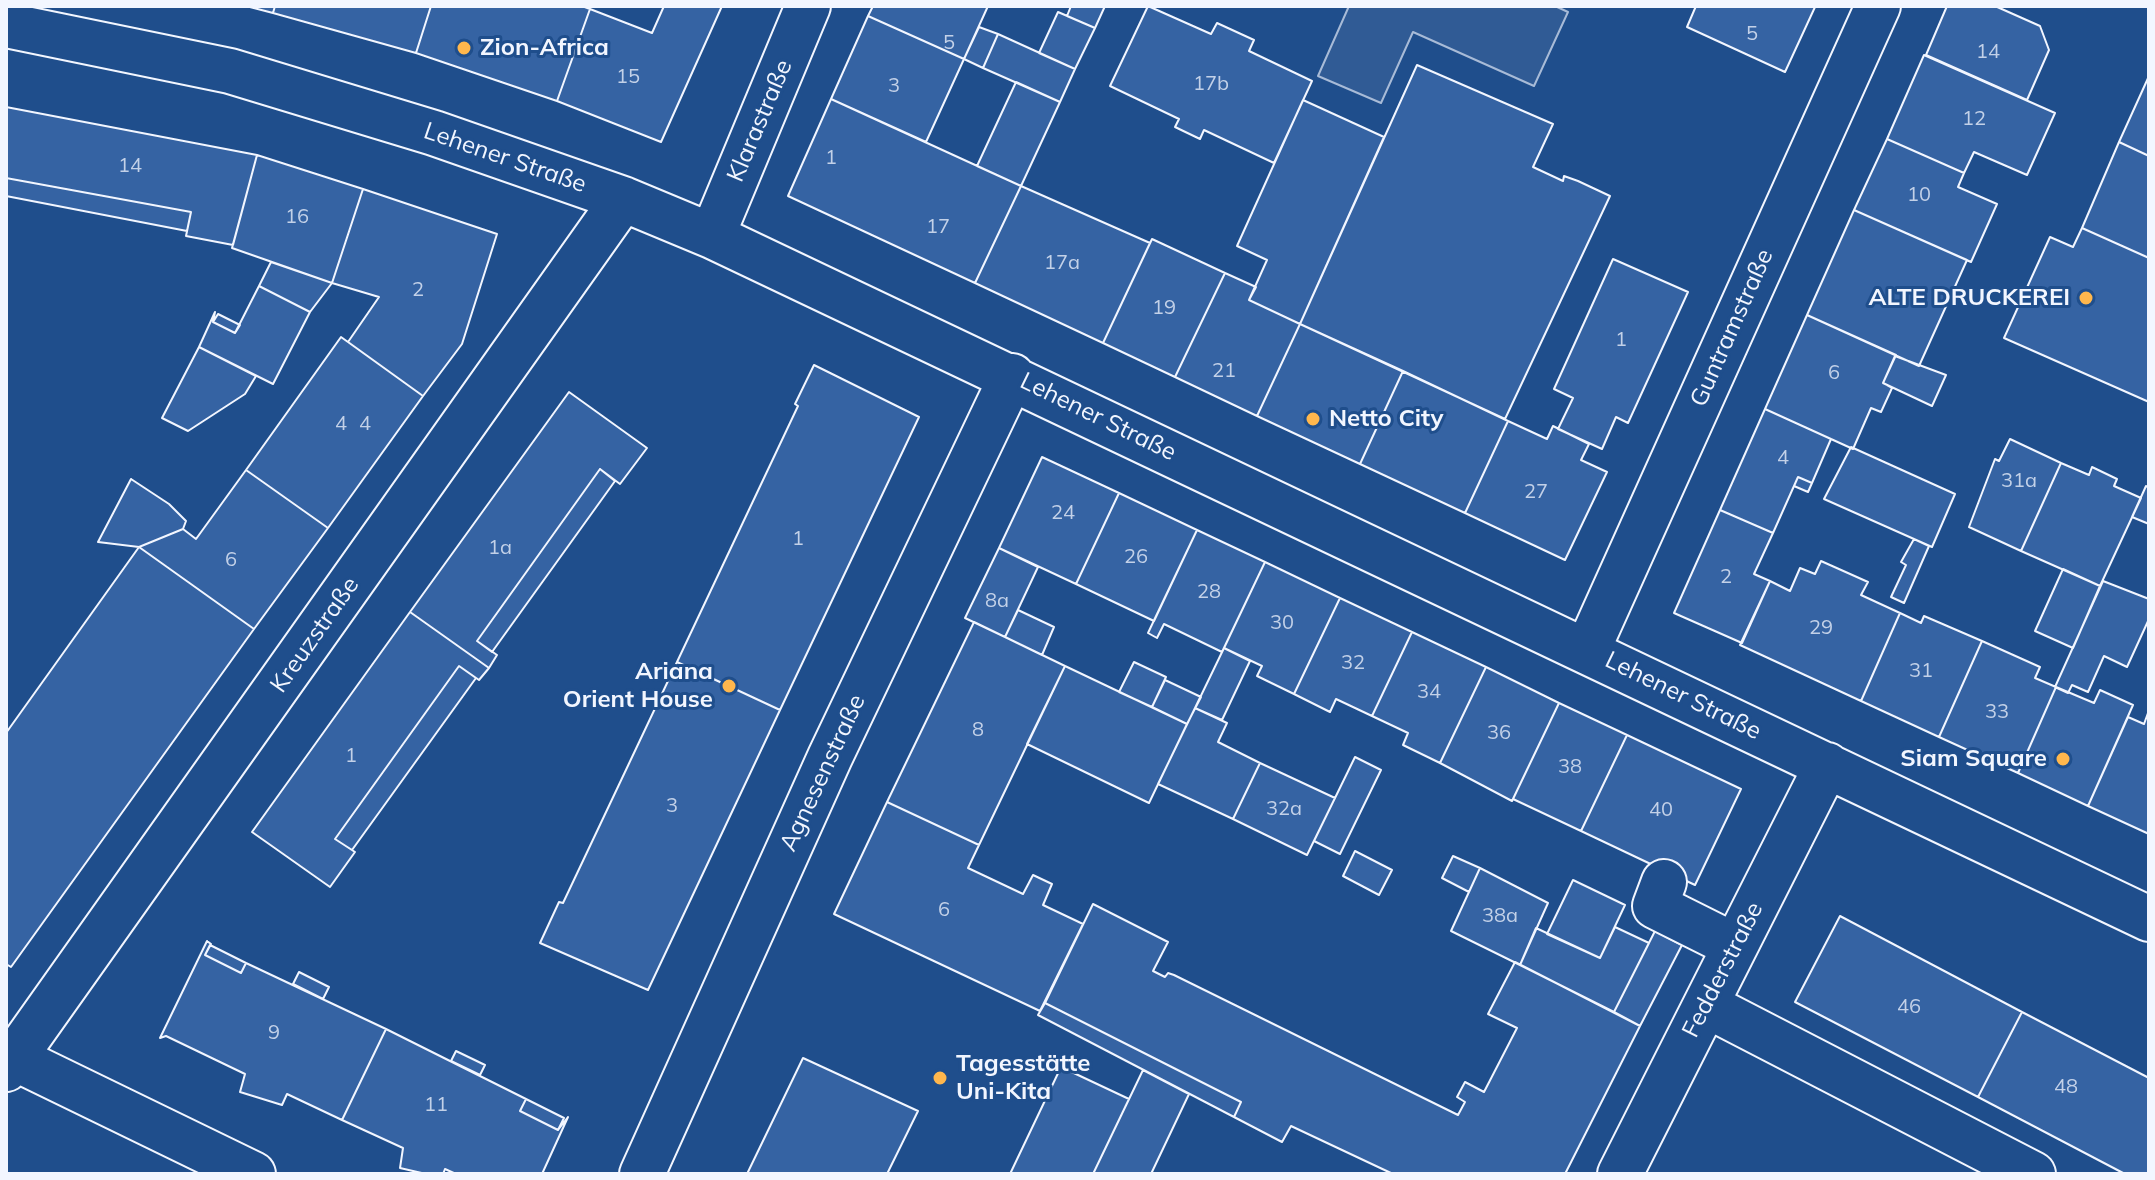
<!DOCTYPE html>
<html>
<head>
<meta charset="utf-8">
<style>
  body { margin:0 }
  #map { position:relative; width:2155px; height:1180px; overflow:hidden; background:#1f4e8c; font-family:Mulish,sans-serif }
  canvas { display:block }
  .frame { position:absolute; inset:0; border:8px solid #f2f6ff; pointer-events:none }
</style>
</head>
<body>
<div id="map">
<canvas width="2155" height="1180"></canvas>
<div class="frame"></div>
</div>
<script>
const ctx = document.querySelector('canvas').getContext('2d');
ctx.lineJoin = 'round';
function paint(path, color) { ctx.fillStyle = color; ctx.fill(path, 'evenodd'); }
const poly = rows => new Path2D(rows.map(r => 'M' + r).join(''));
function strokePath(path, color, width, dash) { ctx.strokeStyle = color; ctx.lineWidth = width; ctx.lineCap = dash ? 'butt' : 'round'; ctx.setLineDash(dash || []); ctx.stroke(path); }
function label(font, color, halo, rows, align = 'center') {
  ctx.font = font + ' Mulish,sans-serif'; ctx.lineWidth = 6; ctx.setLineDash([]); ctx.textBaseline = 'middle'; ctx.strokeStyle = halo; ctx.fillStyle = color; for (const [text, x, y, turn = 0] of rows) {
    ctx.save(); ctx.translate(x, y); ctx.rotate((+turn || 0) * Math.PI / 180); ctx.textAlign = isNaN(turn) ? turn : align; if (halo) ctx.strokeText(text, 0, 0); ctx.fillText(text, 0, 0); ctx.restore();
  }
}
const green = poly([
  [1349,6,1555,6,1568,12,1534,86,1413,32,1381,103,1318,76,1349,6]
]);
paint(green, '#305b95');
strokePath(green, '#a8bbd7', 2);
const building = poly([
  [246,6,275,6,273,13,246,6],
  [275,6,431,6,416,53,273,13,275,6],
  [431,6,582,6,590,9,557,101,416,53,431,6],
  [664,6,722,6,661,142,557,101,590,9,652,33,664,6],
  [873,6,988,6,964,59,868,16,873,6],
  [1071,6,1105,6,1095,28,1067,16,1071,6],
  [1148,6,1211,34,1217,23,1254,40,1249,51,1312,81,1274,163,1204,130,1200,139,1175,127,1179,119,1110,86,1148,6],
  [1696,6,1813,6,1815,7,1785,72,1687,27,1696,6],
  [1947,6,1995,6,2040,26,2049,50,2027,100,1926,55,1947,6],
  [1058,12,1095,28,1075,69,1039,53,1058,12],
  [868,16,964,59,926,142,831,99,868,16],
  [979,27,998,34,983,68,964,59,979,27],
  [998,34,1075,69,1060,102,983,68,998,34],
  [1924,55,2055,113,2027,175,1974,152,1964,173,1887,139,1924,55],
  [1417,65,1553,124,1533,167,1563,181,1564,176,1578,181,1610,196,1505,419,1300,324,1417,65],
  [2149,76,2149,156,2119,142,2149,76],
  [1016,82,1060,102,1021,186,977,166,1016,82],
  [831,99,1021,186,975,283,788,196,831,99],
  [1303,100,1384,137,1300,324,1249,300,1267,260,1237,246,1303,100],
  [6,107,257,155,233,245,186,236,191,212,6,178,6,107],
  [1887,139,1964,173,1958,187,1997,204,1971,262,1854,210,1887,139],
  [2119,142,2149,156,2149,258,2082,228,2119,142],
  [257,155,363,189,332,283,232,248,257,155],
  [6,178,191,212,187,231,6,196,6,178],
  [1021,186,1150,243,1103,343,975,283,1021,186],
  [363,189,497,234,462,344,423,396,348,342,379,297,332,283,363,189],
  [1854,210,1967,260,1919,366,1807,315,1854,210],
  [2082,228,2149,258,2149,402,2004,338,2050,237,2073,247,2082,228],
  [1152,239,1225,273,1175,377,1103,343,1152,239],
  [1613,259,1688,292,1628,423,1616,417,1602,449,1558,429,1573,398,1554,389,1613,259],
  [271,262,332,283,310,312,259,286,271,262],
  [1225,273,1256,287,1249,300,1300,324,1257,416,1175,377,1225,273],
  [259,286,310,312,273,384,199,347,215,312,213,322,235,333,259,286],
  [218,314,240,325,235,333,213,322,218,314],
  [1807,315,1896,355,1883,383,1892,388,1881,412,1871,408,1853,449,1765,409,1807,315],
  [1300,324,1403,371,1360,464,1257,416,1300,324],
  [341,337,423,396,328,528,246,470,341,337],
  [199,347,256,376,245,394,188,431,162,418,199,347],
  [1895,356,1946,375,1932,406,1883,383,1895,356],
  [814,365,919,417,780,710,677,662,798,406,795,404,814,365],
  [1403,371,1508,421,1465,513,1360,464,1403,371],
  [569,392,647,448,620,484,600,469,477,641,497,655,489,668,410,612,569,392],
  [1765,409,1831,439,1812,483,1798,477,1773,533,1720,510,1765,409],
  [1508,421,1547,439,1553,426,1589,444,1581,460,1607,472,1565,560,1465,513,1508,421],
  [2010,439,2061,463,2021,551,1969,527,1995,459,1999,461,2010,439],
  [1851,447,1955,494,1932,547,1824,499,1851,447],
  [1042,457,1119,493,1076,584,999,548,1042,457],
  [2061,463,2089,475,2092,467,2117,479,2114,486,2141,498,2100,586,2021,551,2061,463],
  [600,469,615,481,492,652,477,641,600,469],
  [246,470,328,528,254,629,139,547,183,529,196,539,246,470],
  [1798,477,1812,483,1808,492,1794,486,1798,477],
  [131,479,169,504,186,521,183,529,139,547,98,542,131,479],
  [2146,486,2149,488,2149,524,2132,517,2146,486],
  [1119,493,1197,530,1154,621,1076,584,1119,493],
  [1720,510,1773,533,1754,574,1770,581,1742,643,1674,613,1720,510],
  [1197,530,1265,562,1222,652,1164,624,1157,638,1148,633,1197,530],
  [1914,539,1929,546,1904,603,1891,597,1906,565,1901,562,1914,539],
  [139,547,254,629,11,967,6,964,6,733,139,547],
  [999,548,1038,567,1005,637,965,618,999,548],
  [1821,561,1868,582,1861,595,1900,613,1861,701,1740,645,1770,581,1790,591,1800,568,1815,574,1821,561],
  [1265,562,1340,598,1294,694,1257,676,1262,666,1224,648,1265,562],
  [2063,569,2100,586,2073,648,2035,631,2063,569],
  [2103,581,2149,599,2149,619,2127,667,2104,656,2088,692,2072,685,2068,693,2055,687,2103,581],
  [1340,598,1412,632,1372,716,1336,699,1330,712,1294,694,1340,598],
  [1018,610,1054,627,1042,655,1005,637,1018,610],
  [410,612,489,668,479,680,459,666,335,839,355,852,330,887,252,832,410,612],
  [1900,613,1921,623,1924,616,1982,641,1939,737,1861,701,1900,613],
  [974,622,1065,666,979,845,887,802,974,622],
  [1412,632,1486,667,1440,763,1403,745,1408,733,1372,716,1412,632],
  [1982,641,2040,667,2035,678,2056,687,2018,773,1939,737,1982,641],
  [1224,648,1250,661,1222,720,1195,708,1224,648],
  [677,662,780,710,648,990,540,943,559,902,563,903,677,662],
  [1134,662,1166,677,1152,707,1119,692,1134,662],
  [459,666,476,678,352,850,335,839,459,666],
  [1065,666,1187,724,1149,803,1027,744,1065,666],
  [1486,667,1559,703,1512,801,1440,763,1486,667],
  [1165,680,1201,697,1187,724,1152,707,1165,680],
  [2056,687,2094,703,2100,690,2133,705,2088,806,2018,773,2056,687],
  [1559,703,1627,735,1581,831,1513,799,1559,703],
  [1195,708,1227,723,1218,742,1260,763,1233,819,1158,784,1195,708],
  [2148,713,2149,713,2149,834,2088,806,2128,717,2144,724,2148,713],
  [1627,735,1741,789,1695,885,1581,831,1627,735],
  [1355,757,1381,770,1340,854,1314,841,1355,757],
  [1260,763,1335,798,1307,855,1233,819,1260,763],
  [887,802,979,845,968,868,1023,894,1033,875,1052,884,1043,905,1083,924,1040,1011,834,914,887,802],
  [1355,851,1392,870,1379,895,1343,876,1355,851],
  [1453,856,1480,868,1469,892,1442,878,1453,856],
  [1480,868,1548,903,1520,965,1451,931,1480,868],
  [1573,880,1625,905,1600,958,1547,934,1573,880],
  [1093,904,1168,942,1153,971,1165,977,1168,973,1174,975,1458,1115,1465,1102,1457,1097,1465,1082,1484,1092,1517,1028,1488,1014,1515,962,1640,1026,1565,1174,1393,1174,1291,1126,1282,1142,1234,1117,1241,1102,1045,1003,1093,904],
  [1840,916,2022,1012,1978,1097,1795,1002,1840,916],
  [1615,927,1649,943,1614,1012,1520,965,1536,928,1600,958,1615,927],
  [1655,931,1682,945,1640,1026,1614,1012,1655,931],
  [207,941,211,944,205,955,241,973,246,963,386,1029,342,1120,287,1094,282,1105,240,1092,245,1074,166,1036,160,1038,207,941],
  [210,945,246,963,241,973,205,955,210,945],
  [299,972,329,987,323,999,293,984,299,972],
  [1045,1003,1241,1102,1234,1117,1038,1015,1045,1003],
  [2022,1012,2149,1078,2149,1174,2125,1174,1978,1097,2022,1012],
  [386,1029,526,1099,520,1111,558,1130,568,1117,542,1174,456,1174,445,1169,443,1174,426,1174,400,1168,403,1148,342,1120,386,1029],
  [456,1051,485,1065,480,1075,451,1061,456,1051],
  [803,1058,918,1111,887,1174,747,1174,803,1058],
  [1061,1067,1129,1099,1093,1174,1010,1174,1061,1067],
  [1143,1070,1189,1094,1151,1174,1093,1174,1143,1070],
  [526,1099,564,1118,558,1130,520,1111,526,1099]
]);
paint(building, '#3563a3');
strokePath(building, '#f2f6ff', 2);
const minor = poly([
  [6,25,230,71,434,133,623,199,712,236,2149,919],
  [712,236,808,6],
  [1587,651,1878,6],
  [1664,882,1655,906,1735,946],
  [1706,1005,2033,1174],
  [6,1054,253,1174],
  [6,1069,623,199],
  [642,1174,830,757,1012,376],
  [1620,1174,1827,765]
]);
strokePath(minor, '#f2f6ff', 48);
strokePath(minor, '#1f4e8c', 44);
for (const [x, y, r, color] of [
  [464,48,8,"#ffb74d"],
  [2086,298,8,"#ffb74d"],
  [1313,419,8,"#ffb74d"],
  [729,686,8,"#ffb74d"],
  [2063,759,8,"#ffb74d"],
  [940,1078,8,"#ffb74d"]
]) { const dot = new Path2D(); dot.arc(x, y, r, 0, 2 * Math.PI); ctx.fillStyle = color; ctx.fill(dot); strokePath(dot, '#1f4e8c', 3); }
label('20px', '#c3d1e8', null, [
  ["5",1752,34],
  ["5",949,43],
  ["14",1988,52],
  ["15",628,77],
  ["17b",1211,84],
  ["3",894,86],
  ["12",1974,119],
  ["1",831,158],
  ["14",130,166],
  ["10",1919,195],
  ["16",297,217],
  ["17",938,227],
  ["17a",1062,263],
  ["2",418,290],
  ["19",1164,308],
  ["1",1621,340],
  ["21",1224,371],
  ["6",1834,373],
  ["4",341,424],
  ["4",365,424],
  ["4",1783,458],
  ["31a",2019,481],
  ["27",1536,492],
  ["24",1063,513],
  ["1",798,539],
  ["1a",500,548],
  ["26",1136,557],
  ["6",231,560],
  ["2",1726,577],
  ["28",1209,592],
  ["8a",997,601],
  ["30",1282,623],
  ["29",1821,628],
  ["32",1353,663],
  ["31",1921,671],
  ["34",1429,692],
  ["33",1997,712],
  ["8",978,730],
  ["36",1499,733],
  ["1",351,756],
  ["38",1570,767],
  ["3",672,806],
  ["32a",1284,809],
  ["40",1661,810],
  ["6",944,910],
  ["38a",1500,916],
  ["46",1909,1007],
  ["9",274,1033],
  ["48",2066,1087],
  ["11",436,1105]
]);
label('bold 24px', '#f2f6ff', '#1f4e8c', [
  ["Zion-Africa",480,48],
  ["ALTE DRUCKEREI",2070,298,"right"],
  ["Netto City",1329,419],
  ["Ariana",713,672,"right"],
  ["Orient House",713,700,"right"],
  ["Siam Square",2047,759,"right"],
  ["Tagesstätte",956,1064],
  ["Uni-Kita",956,1092]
], 'left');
label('24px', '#f2f6ff', '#1f4e8c', [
  ["Klarastraße",760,121,-67],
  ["Lehener Straße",505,158,19],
  ["Guntramstraße",1732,328,-66],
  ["Lehener Straße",1098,417,26],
  ["Kreuzstraße",315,635,-55],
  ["Lehener Straße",1683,696,26],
  ["Agnesenstraße",823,773,-65],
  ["Fedderstraße",1723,970,-63]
]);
</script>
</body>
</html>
